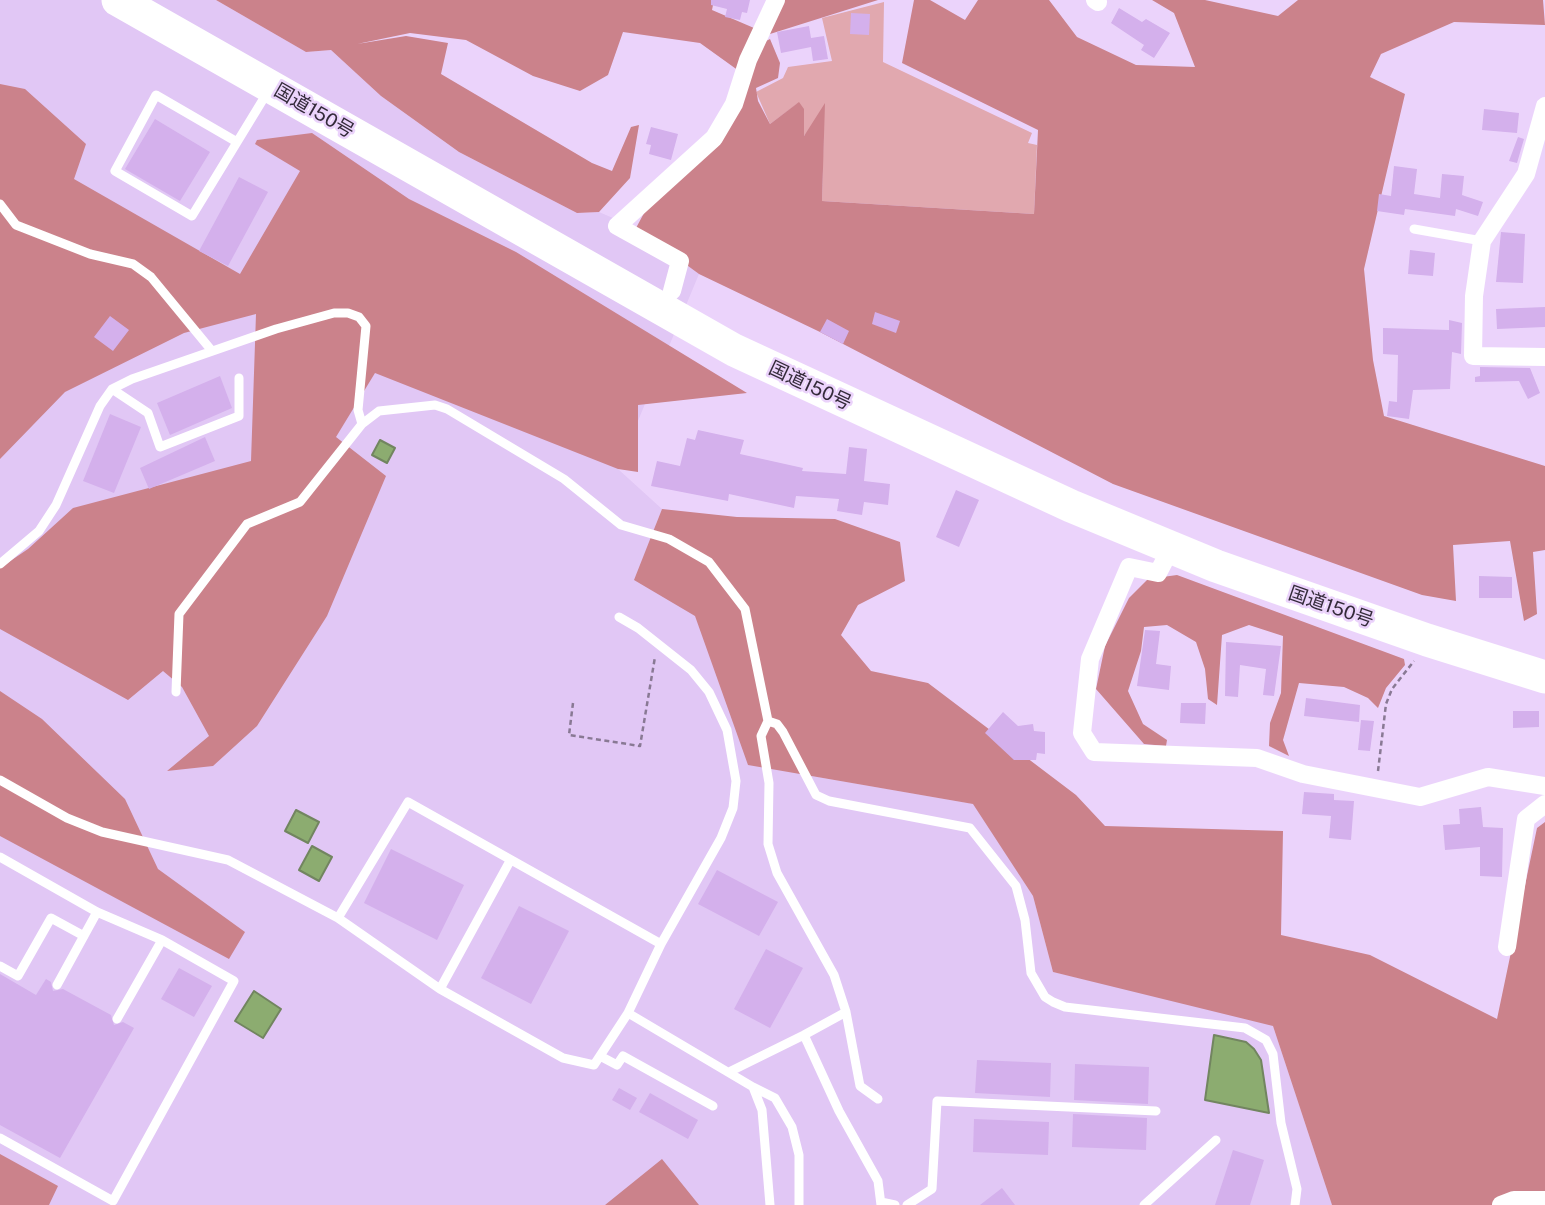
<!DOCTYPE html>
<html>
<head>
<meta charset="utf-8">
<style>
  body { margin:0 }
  canvas { display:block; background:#ebd3fb }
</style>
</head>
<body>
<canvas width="1545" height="1205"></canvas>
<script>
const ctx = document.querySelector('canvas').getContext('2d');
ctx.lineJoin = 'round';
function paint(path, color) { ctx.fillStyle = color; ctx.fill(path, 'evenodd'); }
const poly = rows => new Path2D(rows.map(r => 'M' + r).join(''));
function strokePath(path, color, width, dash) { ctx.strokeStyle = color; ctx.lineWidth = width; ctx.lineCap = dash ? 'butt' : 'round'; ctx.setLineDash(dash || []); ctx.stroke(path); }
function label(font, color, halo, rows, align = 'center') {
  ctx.font = font + ' "Public Sans","Noto Sans JP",sans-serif'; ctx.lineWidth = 5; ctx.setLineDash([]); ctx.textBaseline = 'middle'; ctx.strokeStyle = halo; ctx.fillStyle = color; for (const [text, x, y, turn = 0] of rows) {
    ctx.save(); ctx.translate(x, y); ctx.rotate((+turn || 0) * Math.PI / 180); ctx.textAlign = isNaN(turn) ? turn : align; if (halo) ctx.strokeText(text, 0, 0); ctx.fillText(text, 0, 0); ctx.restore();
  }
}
paint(poly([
  [0,0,216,0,306,52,331,50,381,96,459,152,577,213,599,212,636,228,699,274,618,469,662,509,656,524,812,776,974,804,1033,896,1053,972,1265,1021,1273,1026,1332,1205,0,1205]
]), '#e1c7f5');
paint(poly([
  [884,2,883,62,1032,133,1028,143,1037,145,1034,214,822,201,824,113,803,137,797,104,770,124,756,92,783,78,788,67,832,61,822,18]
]), '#e1a8af');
paint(poly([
  [216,0,714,0,712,10,754,28,739,71,700,43,623,32,608,75,580,91,533,76,466,40,410,33,357,44,406,36,448,43,441,74,592,163,612,171,631,127,639,125,630,178,599,212,577,213,459,152,381,96,331,50,306,52],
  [781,0,878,0,770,34,761,40],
  [914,0,930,0,965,20,978,0,1049,0,1077,37,1136,65,1195,67,1174,13,1152,0,1205,0,1278,16,1298,0,1543,0,1545,25,1454,22,1381,54,1370,77,1405,94,1364,269,1373,360,1384,416,1545,466,1545,550,1533,552,1537,614,1524,621,1510,541,1453,545,1456,601,1422,595,1113,484,820,332,699,274,636,228,650,202,718,146,756,46,770,39,780,63,778,78,756,88,758,101,770,124,799,102,804,109,804,136,825,103,822,201,1034,214,1038,130,902,63],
  [0,84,25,89,86,144,74,179,240,274,300,171,255,144,257,140,312,133,409,199,516,252,747,393,638,405,638,472,618,469,375,373,336,437,386,476,327,616,257,726,213,766,167,771,209,736,182,687,163,671,128,700,0,629,0,568,28,549,73,508,251,461,256,314,184,333,65,392,0,459],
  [662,509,737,517,835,519,900,542,905,581,858,605,841,635,871,671,928,683,1076,795,1105,826,1283,831,1281,935,1370,955,1497,1019,1537,828,1545,822,1545,1205,1332,1205,1273,1026,1053,972,1033,896,973,804,748,765,695,616,634,580],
  [1177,575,1404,659,1405,665,1386,688,1378,708,1368,698,1344,687,1299,683,1283,740,1289,756,1269,746,1270,723,1281,693,1283,636,1249,625,1222,635,1217,705,1208,699,1205,669,1196,642,1167,625,1144,627,1141,651,1128,691,1143,724,1167,740,1166,746,1144,744,1096,689,1105,646,1129,598,1148,579],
  [0,691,42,719,125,799,158,869,245,932,229,959,0,836],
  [0,1154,58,1186,49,1205,0,1205],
  [662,1159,699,1205,605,1205]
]), '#cb828b');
const water = poly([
  [380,440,395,448,387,463,372,455,380,440],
  [296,810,319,822,308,843,285,831,296,810],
  [312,846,332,857,319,881,299,870,312,846],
  [254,991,281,1009,263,1038,235,1021,254,991],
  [1214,1035,1246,1042,1254,1049,1261,1060,1269,1113,1205,1100,1214,1035]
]);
paint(water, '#8cac70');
strokePath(water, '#728560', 2);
paint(poly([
  [711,0,750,0,747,13,742,12,740,20,725,17,727,9,711,5],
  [1119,8,1142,22,1146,19,1170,33,1154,58,1141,50,1144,45,1111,23],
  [851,13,870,14,869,35,850,34],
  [809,26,811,38,824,36,828,59,813,61,811,47,781,53,777,32],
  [1484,109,1519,113,1517,133,1482,130],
  [155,119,210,152,180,201,125,169],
  [651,127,678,134,671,160,649,154,651,145,646,144],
  [1518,137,1524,139,1517,163,1509,161],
  [1394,166,1417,169,1414,194,1440,198,1442,174,1464,176,1462,195,1483,202,1478,216,1456,209,1455,216,1405,209,1404,215,1377,211,1379,194,1391,196],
  [239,177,268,192,228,266,199,251],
  [1501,232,1525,234,1523,283,1496,282],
  [1410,250,1435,253,1433,276,1408,274],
  [1545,307,1545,327,1497,329,1496,309],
  [875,312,900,321,896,333,872,324],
  [110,316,129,330,113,351,94,337],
  [827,319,849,331,843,344,820,332],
  [1449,320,1462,323,1461,354,1452,352,1450,389,1413,390,1409,419,1387,416,1389,401,1397,402,1398,355,1383,354,1383,328,1449,330],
  [1480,367,1530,368,1540,393,1528,399,1519,381,1475,382,1475,377,1480,376],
  [220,376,232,408,170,435,157,403],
  [110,414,141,427,114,493,83,481],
  [698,430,744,440,740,454,803,468,802,471,846,474,849,447,867,449,864,481,890,484,888,505,864,502,862,515,837,511,839,499,796,496,794,508,729,494,728,501,651,486,657,461,680,466,687,438,695,440],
  [205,437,215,461,149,489,140,468],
  [956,490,979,500,959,547,936,537],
  [1479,576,1512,577,1512,598,1479,598],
  [1145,630,1160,631,1156,664,1171,666,1169,690,1137,686],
  [1226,642,1281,646,1274,696,1263,695,1266,669,1240,665,1238,697,1225,696],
  [1306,698,1360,705,1359,722,1304,716],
  [1181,703,1206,703,1205,724,1180,723],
  [1513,711,1539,711,1539,727,1513,728],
  [1003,712,1018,726,1033,724,1034,731,1045,732,1045,754,1037,753,1036,760,1014,760,985,733],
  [1361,720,1374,721,1370,751,1358,750],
  [1304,792,1334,794,1334,800,1354,801,1351,840,1329,838,1331,816,1302,814],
  [1481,807,1483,827,1503,828,1502,877,1480,876,1480,847,1445,850,1443,825,1460,824,1459,809],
  [391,849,464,885,437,940,364,903],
  [717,870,778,902,759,936,698,904],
  [519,906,569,931,531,1004,481,978],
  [766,949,803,968,770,1028,734,1009],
  [179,968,212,986,194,1017,161,999],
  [0,974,36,995,46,979,51,982,53,991,63,989,111,1015,114,1025,123,1022,134,1028,60,1158,0,1125],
  [977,1060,1051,1063,1050,1097,975,1093],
  [1075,1064,1149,1067,1148,1104,1074,1100],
  [619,1088,637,1098,630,1110,612,1100],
  [650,1093,698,1120,688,1139,639,1112],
  [1073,1114,1147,1118,1146,1150,1072,1147],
  [974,1119,1049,1122,1048,1155,973,1152],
  [1233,1150,1264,1160,1250,1205,1215,1205],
  [1002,1188,1015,1205,980,1205]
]), '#d4b0ec');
strokePath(poly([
  [573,703,569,735,640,746,655,657],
  [1378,771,1386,704,1392,689,1414,661]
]), '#897994', 2.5, [5, 3.5]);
strokePath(poly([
  [237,142,156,95,115,171,192,216,267,93],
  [0,204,16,225,90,254,133,264,151,277,212,351],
  [1414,229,1482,241],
  [112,389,148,413,160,447,239,416,239,378],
  [0,564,39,531,56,505,100,406,112,389,132,379,276,329,334,313,348,313,359,317,366,326,358,410,362,424],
  [619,617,638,628,691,670,709,692,727,730,736,781,733,808,721,838,661,944,628,1013],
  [176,692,179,614,247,524,300,502,362,424,379,411,435,405,447,409,564,479,621,525,669,539,709,562,745,609,768,721,761,736,769,783,768,844,777,873,834,975,846,1012,860,1086,878,1099],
  [768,721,777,724,783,732,816,795,829,801,970,828,1016,886,1025,920,1031,973,1045,997,1053,1002,1065,1007,1245,1028,1266,1040,1273,1054,1281,1123,1297,1189,1295,1205],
  [0,780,67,818,102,832,228,860,338,918,440,989,563,1058,594,1065,628,1013,753,1087,762,1110,770,1205],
  [0,857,97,912,162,940,234,981,113,1201,0,1138],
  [338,918,408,802,661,944],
  [0,966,18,976,51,918,84,936],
  [57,985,97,912],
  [440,989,510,861],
  [117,1019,162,940],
  [804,1035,846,1012],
  [600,1056,617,1065,623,1056,713,1106],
  [731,1071,804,1035,839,1111,878,1181,881,1205],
  [753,1087,775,1098,792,1127,799,1155,799,1205],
  [881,1202,895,1205],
  [907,1205,932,1189,937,1101,1156,1111],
  [1144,1205,1216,1140]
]), '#fff', 9);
strokePath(poly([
  [1095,0,1098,2],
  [1545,106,1526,174,1482,241,1474,296,1473,356,1545,357],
  [672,291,680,261,617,226,714,138,734,104,748,60,776,0],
  [1171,548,1158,573,1129,567,1090,659,1082,733,1094,752,1257,758,1303,774,1420,797,1488,777,1545,786],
  [1507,947,1526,819,1545,804],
  [1501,1205,1514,1200,1545,1200]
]), '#fff', 18);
strokePath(poly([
  [118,0,734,350,1071,506,1216,566,1427,640,1545,677]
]), '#fff', 33);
label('19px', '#342b3a', '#ebd3fb', [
  ["国道150号",314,111,30],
  ["国道150号",810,386,25],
  ["国道150号",1331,607,19]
]);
</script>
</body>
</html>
